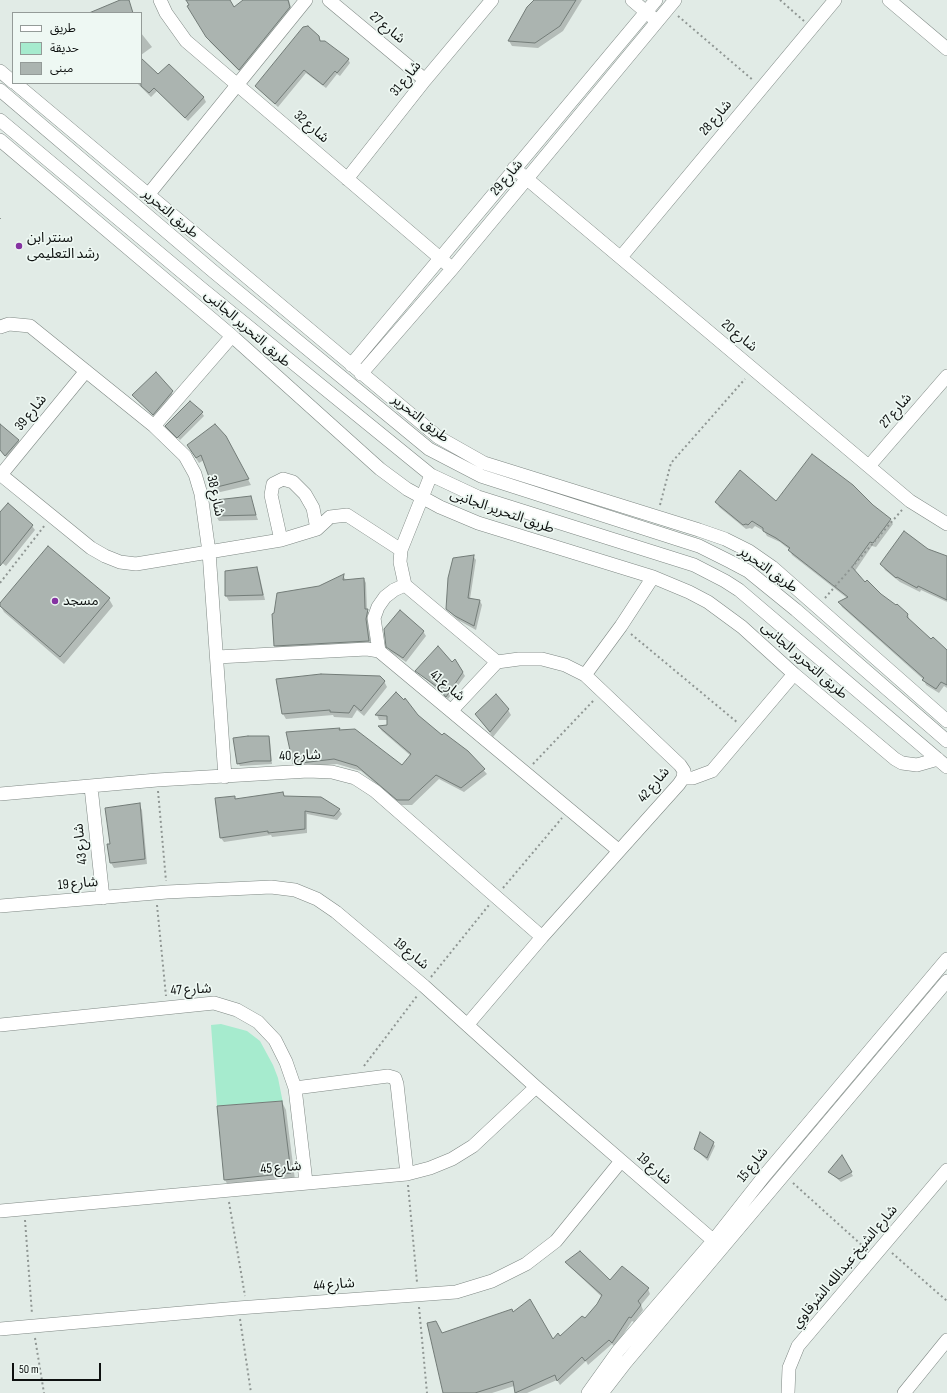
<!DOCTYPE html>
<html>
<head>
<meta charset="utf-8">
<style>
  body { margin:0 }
  #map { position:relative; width:947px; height:1393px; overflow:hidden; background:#e1ebe6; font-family:"Sofia Sans Condensed","Noto Sans Arabic",sans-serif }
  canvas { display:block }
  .legend { position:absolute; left:12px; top:12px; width:130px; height:72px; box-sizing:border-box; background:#eef8f3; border:1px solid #949b98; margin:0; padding:5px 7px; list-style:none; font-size:12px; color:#0d100f }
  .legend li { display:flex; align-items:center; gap:8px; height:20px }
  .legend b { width:20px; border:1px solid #949b98 }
  .scale { position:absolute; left:12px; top:1363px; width:89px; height:18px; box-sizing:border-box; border:2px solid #0d100f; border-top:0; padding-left:5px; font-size:12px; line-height:14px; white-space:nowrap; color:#0d100f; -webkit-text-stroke:3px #eef8f3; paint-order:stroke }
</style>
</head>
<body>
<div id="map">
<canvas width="947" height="1393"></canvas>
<ul class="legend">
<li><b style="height:5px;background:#fff"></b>طريق</li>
<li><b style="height:11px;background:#a6ebce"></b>حديقة</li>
<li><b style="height:11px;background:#abb4b0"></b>مبنى</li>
</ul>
<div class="scale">50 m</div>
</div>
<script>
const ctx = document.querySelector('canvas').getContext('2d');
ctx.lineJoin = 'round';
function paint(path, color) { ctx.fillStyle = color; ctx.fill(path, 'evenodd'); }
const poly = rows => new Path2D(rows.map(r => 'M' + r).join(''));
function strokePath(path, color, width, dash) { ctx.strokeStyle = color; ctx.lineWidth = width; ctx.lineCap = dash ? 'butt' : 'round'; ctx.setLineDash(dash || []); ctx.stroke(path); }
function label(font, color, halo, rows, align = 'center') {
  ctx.font = font + ' "Sofia Sans Condensed","Noto Sans Arabic",sans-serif'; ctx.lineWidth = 3.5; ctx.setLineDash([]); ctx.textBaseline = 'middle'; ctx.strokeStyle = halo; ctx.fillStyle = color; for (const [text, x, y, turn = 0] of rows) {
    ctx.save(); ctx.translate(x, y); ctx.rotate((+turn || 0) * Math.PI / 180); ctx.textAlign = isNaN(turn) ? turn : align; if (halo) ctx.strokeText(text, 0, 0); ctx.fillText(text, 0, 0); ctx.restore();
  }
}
paint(poly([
  [221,1024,247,1031,260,1041,273,1065,278,1078,283,1103,282,1101,217,1106,211,1025]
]), '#a6ebce');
paint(poly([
  [187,0,230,0,229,12,245,0,289,0,292,12,242,74,210,42,191,11,190,6],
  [535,0,582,0,563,31,538,48,512,46,509,41],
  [141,33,152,47,141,55],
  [319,36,321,42,348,59,350,63,340,76,337,74,326,88,306,73,278,107,256,86],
  [141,59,158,76,169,65,204,98,206,102,188,121,157,91,151,97,137,83,141,83],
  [156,373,175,397,156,419,134,395],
  [202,413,204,416,180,440,169,429],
  [0,425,21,443,7,458,0,450],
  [225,437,251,485,216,493,204,460,199,463,188,446],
  [250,497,258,520,219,521,216,516,217,500],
  [717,502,872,506,890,520,893,524,876,547,872,546,855,571,865,583,908,615,910,621,931,641,947,651,947,688,944,686,939,693,926,685,924,680,842,607,840,603,847,598,792,555,790,550,780,542,767,536,764,531,755,526,752,529,750,528,746,529,719,507],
  [0,514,32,526,35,530,6,566,0,561],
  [48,547,109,599,113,606,64,664,4,612,0,605],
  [928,550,947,557,947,602,921,590,920,592,900,582,885,570,882,564],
  [473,556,476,560,470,599,480,601,482,605,476,630,458,620,447,609],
  [256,568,259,573,265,600,229,601,226,596],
  [343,576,346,580,364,579,366,583,367,610,370,614,368,624,371,646,278,650,275,646,319,587],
  [423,631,426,636,406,662,391,652,387,646],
  [455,660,465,676,448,699,417,671,453,664],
  [384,681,387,687,364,716,357,710,352,718,334,717,333,715,286,719,283,714],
  [508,710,511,715,493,737,476,714],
  [377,715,417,716,442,737,467,752,487,774,464,792,439,779,412,805,401,805,361,771,337,764,297,768,294,763,287,733,339,729,403,767,411,756,382,731,379,727,388,726,388,720,379,720],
  [269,737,270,740,272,764,240,766,238,763],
  [283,793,285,797,321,798,339,810,342,814,337,820,307,814,307,833,272,837,271,835,224,842,221,838,234,797,236,800],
  [139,804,142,810,147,864,114,868,111,863,108,845,111,845],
  [282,1102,286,1110,295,1180,229,1187,225,1180],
  [713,1143,715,1146,708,1161,695,1149],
  [842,1157,853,1176,841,1182,829,1172],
  [566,1262,611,1282,648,1289,650,1294,641,1305,643,1310,634,1322,632,1321,615,1347,612,1344,588,1365,586,1361,560,1385,557,1380,527,1393,516,1393,514,1386,492,1393,444,1393,442,1334,513,1313,553,1340,560,1337,585,1320,598,1305,602,1297,569,1266]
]), '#0003');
const building = poly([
  [120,0,129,0,133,13,89,13,120,0],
  [186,0,230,0,234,7,243,0,288,0,290,7,239,70,206,37,187,6,189,5,186,0],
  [534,0,576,0,560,26,535,43,508,41,527,7,534,0],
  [308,26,319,36,320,41,325,41,349,59,337,73,335,71,323,85,304,70,275,104,255,86,303,27,308,26],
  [141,58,158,74,169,64,204,97,185,118,154,88,149,93,141,86,141,58],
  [156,372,173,391,153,415,132,395,156,372],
  [190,401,203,412,177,438,165,426,190,401],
  [0,424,19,440,5,456,0,450,0,424],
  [215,424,226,436,249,479,213,488,201,455,196,458,187,445,215,424],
  [812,454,853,485,873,505,891,519,873,543,870,542,852,567,865,582,867,580,881,594,896,605,897,604,908,614,907,617,931,639,933,637,947,650,947,685,941,682,936,689,922,680,924,678,838,602,848,597,788,550,790,548,776,538,763,531,763,528,752,521,748,525,746,524,743,525,715,502,740,470,776,501,812,454],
  [251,496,256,515,215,516,216,500,251,496],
  [8,503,33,525,0,566,0,512,8,503],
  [904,531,928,549,947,556,947,600,918,586,917,588,897,577,896,578,880,564,904,531],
  [48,546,110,598,60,657,0,606,0,603,48,546],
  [474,555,468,598,480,600,474,626,455,616,446,609,448,578,453,558,474,555],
  [257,567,263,595,225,596,225,571,257,567],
  [344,574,343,580,364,578,365,609,368,609,366,619,369,641,274,646,272,614,274,613,277,593,319,586,344,574],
  [400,610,424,631,403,658,386,647,384,629,400,610],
  [438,646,452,662,455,659,463,672,446,697,436,686,415,671,438,646],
  [321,674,380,676,385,681,361,711,354,705,349,713,330,712,330,710,282,714,276,679,321,674],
  [396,692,404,700,405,698,418,715,442,735,444,733,468,751,485,769,461,788,436,775,409,800,397,800,357,766,334,759,293,764,286,732,340,728,339,730,355,729,402,765,411,754,378,726,387,725,387,716,375,715,396,692],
  [496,694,509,709,490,732,475,714,496,694],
  [248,736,269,736,271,761,254,761,237,764,233,738,248,736],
  [283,792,284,796,321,797,340,809,334,816,305,811,305,829,268,833,268,831,220,838,215,798,235,796,235,799,283,792],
  [140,803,145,859,110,863,107,844,110,844,105,808,140,803],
  [282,1101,291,1173,224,1180,217,1106,282,1101],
  [700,1132,714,1142,707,1158,694,1149,700,1132],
  [842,1155,852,1172,839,1179,828,1172,842,1155],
  [580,1251,610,1280,622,1266,649,1288,638,1301,641,1305,631,1318,629,1317,612,1343,609,1340,585,1361,582,1357,557,1381,555,1375,515,1393,513,1381,475,1393,443,1393,427,1323,436,1321,442,1333,512,1309,513,1312,530,1299,553,1339,558,1333,560,1336,582,1316,585,1318,597,1304,602,1295,565,1262,580,1251]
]);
paint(building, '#abb4b0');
strokePath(building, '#737c78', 1);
const minor = poly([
  [160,0,166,13,186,41,447,264],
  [329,0,425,80],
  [632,0,652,17],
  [889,0,947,49],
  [0,71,13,82],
  [15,83,438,437,484,463,699,530,725,539,749,551,772,567,947,721],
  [0,90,214,272,429,449,481,476,699,546,731,562,748,571,796,610,947,741],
  [0,120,201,288,431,475,478,497,694,565,725,581,739,590,947,767],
  [0,140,232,336,380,469,407,489,440,507,478,523,653,577,689,592,708,602,742,627,794,674,895,759,902,763,917,765,938,759],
  [514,168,910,501,947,524],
  [347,179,425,80,492,0],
  [148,195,306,0],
  [621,257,835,0],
  [0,327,9,324,30,326,154,426,185,456,195,474,201,494,209,552,225,777],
  [351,365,656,0],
  [361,374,452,269,675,0],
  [154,426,232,336],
  [869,466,947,376],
  [0,474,91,548,105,556,120,562,136,564,281,540,317,529,330,517,347,515,401,550],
  [431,475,401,550,400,562,405,585,497,662],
  [0,476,86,371],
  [281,540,271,495,273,484,283,479,293,482,305,494,313,508,317,529],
  [379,651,374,618,378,607,385,597,394,590,405,585],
  [217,657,367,649,379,651,618,850],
  [585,675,621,626,653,577],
  [452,710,497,662,519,659,542,659,565,665,585,675,680,765,684,771,683,778,679,784,542,937,468,1024],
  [683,778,693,778,712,771,794,674],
  [91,787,103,898],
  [0,794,157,780,308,771,332,772,355,778,375,791,542,937],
  [0,906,167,892,271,887,295,890,317,899,336,912,424,986,536,1087,722,1248],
  [0,1025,214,1003,237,1010,258,1022,275,1040,286,1062,295,1088,306,1182],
  [295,1088,388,1076,395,1078,397,1084,407,1174],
  [0,1211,407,1174,430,1168,452,1159,473,1146,536,1087],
  [0,1329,238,1308,456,1292,492,1281,526,1264,556,1241,621,1161],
  [588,1393,618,1351,713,1241,765,1175,947,959],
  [602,1393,626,1362,947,981],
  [788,1393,789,1368,798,1346,947,1170],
  [904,1393,947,1340]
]);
strokePath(minor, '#7f8884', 14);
strokePath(poly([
  [780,0,804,21],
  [678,16,754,81],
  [0,218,0,219],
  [660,505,671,463,745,379],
  [0,583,45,525],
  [825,598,902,510],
  [631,634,738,723],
  [533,764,595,699],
  [158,791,166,881],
  [503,888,562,818],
  [157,905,166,996],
  [431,977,489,905],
  [364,1066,417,996],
  [793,1183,865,1248],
  [408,1185,417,1282],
  [229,1202,245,1296],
  [25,1220,32,1314],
  [892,1253,947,1301],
  [419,1307,427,1393],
  [240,1319,251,1393],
  [35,1338,44,1393]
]), '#8f9693', 2, [2, 3]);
strokePath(minor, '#fff', 13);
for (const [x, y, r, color] of [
  [19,246,4,"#8533a1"],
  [55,601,4,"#8533a1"]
]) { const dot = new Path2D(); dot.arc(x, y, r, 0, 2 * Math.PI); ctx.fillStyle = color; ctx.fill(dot); strokePath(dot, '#eef8f3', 1.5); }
label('14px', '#0d100f', '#eef8f3', [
  ["شارع 27",387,28,40],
  ["شارع 31",406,79,-51],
  ["شارع 28",716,118,-50],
  ["شارع 32",311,127,41],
  ["شارع 29",507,178,-50],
  ["طريق التحرير",170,214,40],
  ["طريق التحرير الجانبى",247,329,41],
  ["شارع 20",739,336,40],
  ["شارع 27",896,411,-49],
  ["شارع 39",31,413,-51],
  ["طريق التحرير",420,419,38],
  ["شارع 38",215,496,78],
  ["طريق التحرير الجانبى",502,512,19],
  ["طريق التحرير",768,570,36],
  ["طريق التحرير الجانبى",804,661,41],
  ["شارع 41",447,686,40],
  ["شارع 40",300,756,-2],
  ["شارع 42",654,785,-50],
  ["شارع 43",81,844,-96],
  ["شارع 19",78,884,-5],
  ["شارع 19",411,954,40],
  ["شارع 47",191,990,-3],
  ["شارع 15",753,1165,-51],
  ["شارع 45",281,1168,-5],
  ["شارع 19",654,1169,41],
  ["شارع الشيخ عبدالله الشرقاوي",845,1267,-50],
  ["شارع 44",334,1285,-4]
]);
label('14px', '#0d100f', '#eef8f3', [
  ["سنتر ابن",27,238],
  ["رشد التعليمى",27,254],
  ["مسجد",63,601]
], 'left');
</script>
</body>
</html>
